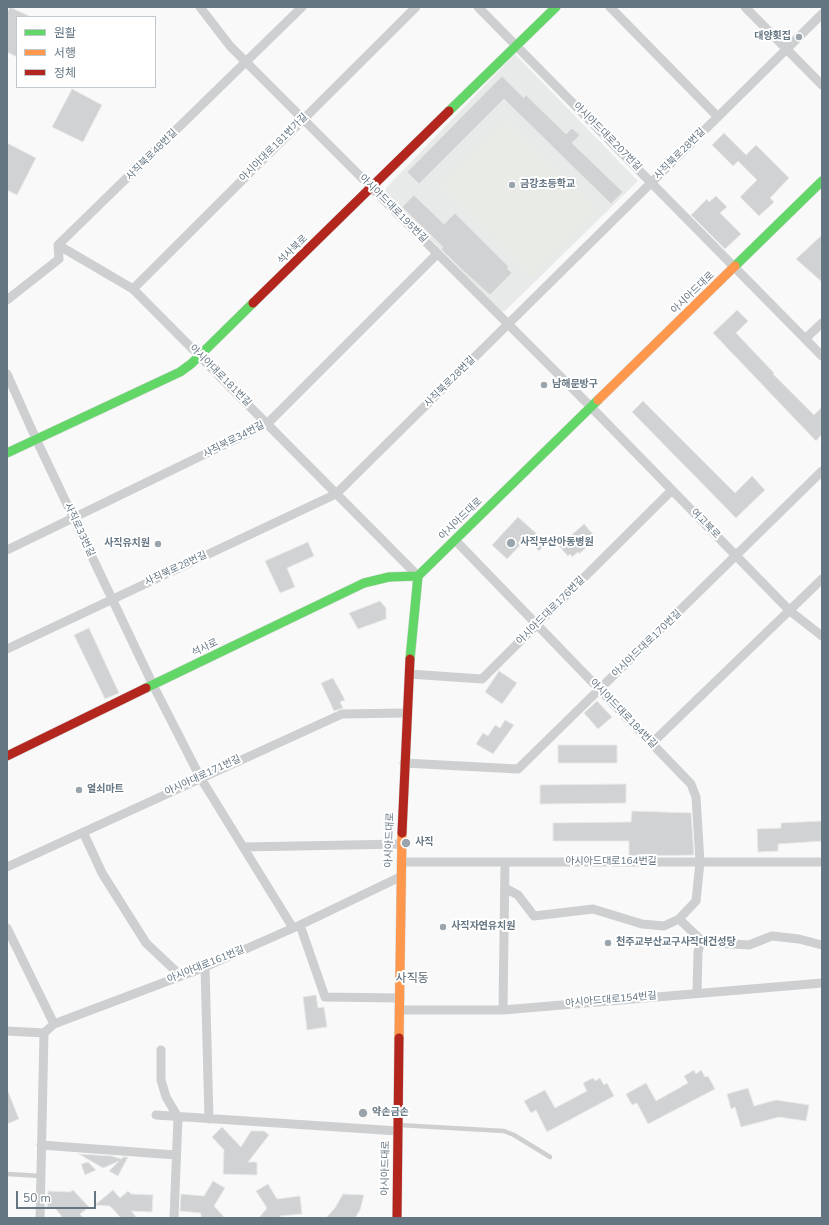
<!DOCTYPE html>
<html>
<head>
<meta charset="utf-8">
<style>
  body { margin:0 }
  #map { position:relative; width:829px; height:1225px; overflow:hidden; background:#f9f9f9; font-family:"Nunito Sans","Noto Sans KR",sans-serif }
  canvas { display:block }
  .frame { position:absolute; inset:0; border:8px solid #657683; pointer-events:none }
  .legend { position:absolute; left:16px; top:16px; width:140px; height:72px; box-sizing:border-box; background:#fff; border:1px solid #c1c8cd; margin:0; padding:5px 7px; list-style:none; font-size:12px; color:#657683 }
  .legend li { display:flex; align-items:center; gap:8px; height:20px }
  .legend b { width:20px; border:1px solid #c1c8cd }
  .scale { position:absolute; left:16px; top:1191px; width:80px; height:18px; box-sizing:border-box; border:2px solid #657683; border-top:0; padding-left:5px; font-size:12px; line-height:14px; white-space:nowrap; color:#657683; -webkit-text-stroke:3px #fff; paint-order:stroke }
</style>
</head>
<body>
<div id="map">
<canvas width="829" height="1225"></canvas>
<div class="frame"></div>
<ul class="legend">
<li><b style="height:5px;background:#63d668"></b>원활</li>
<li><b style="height:5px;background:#ff974d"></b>서행</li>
<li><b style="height:5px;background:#b3261e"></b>정체</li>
</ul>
<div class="scale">50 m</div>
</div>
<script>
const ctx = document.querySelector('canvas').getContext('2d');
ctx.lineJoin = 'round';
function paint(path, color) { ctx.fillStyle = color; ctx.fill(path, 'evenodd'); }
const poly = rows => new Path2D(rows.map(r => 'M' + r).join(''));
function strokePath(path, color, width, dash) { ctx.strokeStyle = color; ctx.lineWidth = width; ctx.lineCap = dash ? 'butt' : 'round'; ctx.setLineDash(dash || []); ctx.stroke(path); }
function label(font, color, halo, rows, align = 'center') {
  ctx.font = font + ' "Nunito Sans","Noto Sans KR",sans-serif'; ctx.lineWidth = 4; ctx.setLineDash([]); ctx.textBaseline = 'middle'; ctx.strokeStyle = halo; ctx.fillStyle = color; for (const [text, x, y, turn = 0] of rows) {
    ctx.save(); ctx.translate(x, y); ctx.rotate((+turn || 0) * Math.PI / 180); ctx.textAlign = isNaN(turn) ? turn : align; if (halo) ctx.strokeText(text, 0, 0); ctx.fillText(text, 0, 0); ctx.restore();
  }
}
paint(poly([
  [515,54,638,181,506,310,502,312,385,193,386,188]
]), '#e8e9e9');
paint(poly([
  [505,118,599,209,532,277,439,186]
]), '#e8ebe6');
const building = poly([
  [10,7,31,17,17,17,17,57,7,52,7,13,10,7],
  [502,76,524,98,526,95,566,134,572,128,580,135,572,143,623,192,611,204,504,99,419,184,407,172,502,76],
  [72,89,102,105,83,142,52,127,72,89],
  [724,133,746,155,756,145,789,178,770,198,774,202,759,216,740,197,757,180,738,161,733,166,712,145,724,133],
  [7,143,36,158,17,195,7,190,7,143],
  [414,195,444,224,455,213,509,267,507,268,512,273,490,295,459,267,441,249,443,247,402,207,414,195],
  [716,196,727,207,720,213,741,234,725,249,691,215,707,199,709,202,716,196],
  [822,235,822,282,796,259,822,235],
  [737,310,748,321,736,333,774,373,773,374,814,415,822,407,822,434,816,441,713,333,737,310],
  [643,401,735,493,752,476,765,490,736,518,632,412,643,401],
  [518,517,547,543,539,551,526,539,507,559,492,545,518,517],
  [584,524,593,534,589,537,591,539,587,543,589,545,579,554,578,552,572,557,570,554,568,556,559,546,584,524],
  [308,542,314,556,287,568,295,587,280,593,265,561,308,542],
  [380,601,386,608,386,619,358,629,349,613,380,601],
  [89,628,119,693,105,699,74,635,89,628],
  [499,671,517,683,502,704,485,692,499,671],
  [333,678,345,700,340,702,343,708,334,711,321,683,333,678],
  [597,701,612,717,598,729,584,713,597,701],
  [505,720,514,725,493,754,476,744,483,733,488,736,495,725,500,728,505,720],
  [558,745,617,745,617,763,558,763,558,745],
  [626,784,626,803,540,804,540,785,626,784],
  [632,811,691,813,694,855,629,856,629,841,553,841,553,823,631,822,632,811],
  [822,821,822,841,778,844,778,851,758,852,757,829,781,828,781,823,822,821],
  [316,995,318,1008,324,1007,327,1027,307,1030,303,997,316,995],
  [694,1070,696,1074,701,1070,705,1077,708,1076,715,1089,648,1124,637,1103,632,1105,626,1094,646,1083,656,1101,688,1083,684,1076,694,1070],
  [593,1078,595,1081,600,1078,604,1085,607,1083,614,1096,547,1132,536,1110,531,1113,524,1101,545,1090,555,1108,587,1091,583,1083,593,1078],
  [748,1088,754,1106,776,1100,809,1105,806,1121,779,1117,741,1127,735,1107,731,1109,727,1094,748,1088],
  [7,1089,19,1119,7,1124,7,1089],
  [222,1127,241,1147,251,1131,264,1131,269,1135,248,1162,257,1162,257,1175,223,1174,224,1150,212,1137,222,1127],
  [79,1154,112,1156,121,1159,123,1157,128,1157,118,1176,109,1171,119,1161,103,1168,79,1154],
  [88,1162,96,1170,85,1175,81,1164,88,1162],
  [213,1181,225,1188,214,1206,225,1218,201,1218,201,1213,180,1211,181,1194,204,1196,213,1181],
  [268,1184,277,1199,300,1196,302,1214,280,1216,280,1218,259,1218,267,1208,256,1191,268,1184],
  [73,1190,89,1207,80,1214,83,1218,63,1218,55,1208,47,1208,48,1191,70,1192,73,1190],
  [113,1190,120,1198,128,1191,131,1194,153,1195,152,1212,131,1211,137,1218,121,1218,110,1206,95,1205,113,1190],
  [343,1194,364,1195,360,1210,355,1218,326,1218,335,1208,343,1194]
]);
paint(building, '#d0d2d3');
strokePath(building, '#e8e8e8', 1);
const fast = poly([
  [449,111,556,7],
  [735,266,822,181],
  [7,453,180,372,191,364,253,303],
  [410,659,418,576,598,400],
  [146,688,364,583,389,577,418,576]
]);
const slow = poly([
  [598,400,735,266],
  [399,1038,402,833]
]);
const jam = poly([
  [253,303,449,111],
  [7,756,146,688],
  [402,833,410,659],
  [397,1218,399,1038]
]);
strokePath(fast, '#d5d6d7', 10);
strokePath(slow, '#d5d6d7', 10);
strokePath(jam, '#d5d6d7', 10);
strokePath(poly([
  [399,1125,504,1131,514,1135,550,1157],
  [7,1174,41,1176]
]), '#cecfd0', 4.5);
strokePath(poly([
  [200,7,230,46,591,407,790,611,822,636],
  [478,7,822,356],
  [610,7,718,117],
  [745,7,822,85],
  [58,245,133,289,418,576],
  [133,289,416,7],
  [7,300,59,259,58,245,302,7],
  [805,339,822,323],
  [7,374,36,439,153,685,200,777,293,928],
  [455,540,691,784,696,797,700,862,696,901,679,919],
  [7,550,267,424,437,254],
  [7,649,336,494,822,14],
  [409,674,482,679,672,490],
  [651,744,822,579],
  [404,763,518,769,822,471],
  [83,832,102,873,146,943,181,976],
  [243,847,402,844],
  [401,862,822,862],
  [7,867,342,714,406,713],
  [505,888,518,895,534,916,593,909,642,924,664,926,679,919,701,940,715,943,749,945,772,936,799,939,822,945],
  [300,925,325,997,399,998],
  [7,928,54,1024],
  [205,967,209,1119],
  [697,992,698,952,701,940],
  [399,1010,503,1010,822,983],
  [503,1010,505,862],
  [7,1031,44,1033,54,1024,205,967,300,925,400,877],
  [161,1050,161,1080,166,1097,178,1117,174,1218],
  [156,1115,398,1131],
  [41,1145,176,1155],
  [40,1218,44,1033]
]), '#cecfd0', 9);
strokePath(fast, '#63d668', 9);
strokePath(slow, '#ff974d', 9);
strokePath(jam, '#b3261e', 9);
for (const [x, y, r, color] of [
  [799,37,4,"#99a4ac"],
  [512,185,4,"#99a4ac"],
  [544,385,4,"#99a4ac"],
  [511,543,5,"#99a4ac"],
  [158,544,4,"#99a4ac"],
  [79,790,4,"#99a4ac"],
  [406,843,5,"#99a4ac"],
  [443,927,4,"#99a4ac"],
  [608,943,4,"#99a4ac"],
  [363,1113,5,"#99a4ac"]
]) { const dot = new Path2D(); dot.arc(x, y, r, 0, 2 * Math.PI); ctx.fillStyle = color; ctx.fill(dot); strokePath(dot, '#fff', 1.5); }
label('bold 10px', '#657683', '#fff', [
  ["대양횟집",791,37,"right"],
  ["금강초등학교",520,185],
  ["남해문방구",552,385],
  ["사직부산아동병원",520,543],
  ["사직유치원",150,544,"right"],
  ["열쇠마트",87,790],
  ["사직",415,843],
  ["사직자연유치원",451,927],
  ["천주교부산교구사직대건성당",616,943],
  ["약손금손",372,1113]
], 'left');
label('10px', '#657683', '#fff', [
  ["아시아드대로207번길",607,137,45],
  ["아시아대로181번가길",274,148,-45],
  ["사직북로28번길",680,154,-45],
  ["사직북로48번길",152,155,-45],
  ["아시아드대로195번길",393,209,45],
  ["석사북로",293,250,-44],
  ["아시아드대로",693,293,-44],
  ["아시아대로181번길",220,376,45],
  ["사직북로28번길",450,382,-45],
  ["사직북로34번길",234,440,-27],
  ["아시아드대로",461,519,-44],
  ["여고북로",705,524,46],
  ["사직로33번길",79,530,65],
  ["사직북로28번길",176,569,-25],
  ["아시아드대로176번길",551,611,-45],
  ["아시아드대로170번길",647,644,-44],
  ["석사로",205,648,-26],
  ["아시아드대로184번길",623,714,46],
  ["아시아대로171번길",203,776,-25],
  ["아시아드대로",390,840,-88],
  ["아시아드대로164번길",611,862],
  ["아시아대로161번길",206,965,-22],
  ["아시아드대로154번길",611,1000,-5],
  ["아시아드대로",386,1168,-89]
]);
label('12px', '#57646e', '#fff', [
  ["사직동",412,979]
]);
</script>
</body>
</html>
